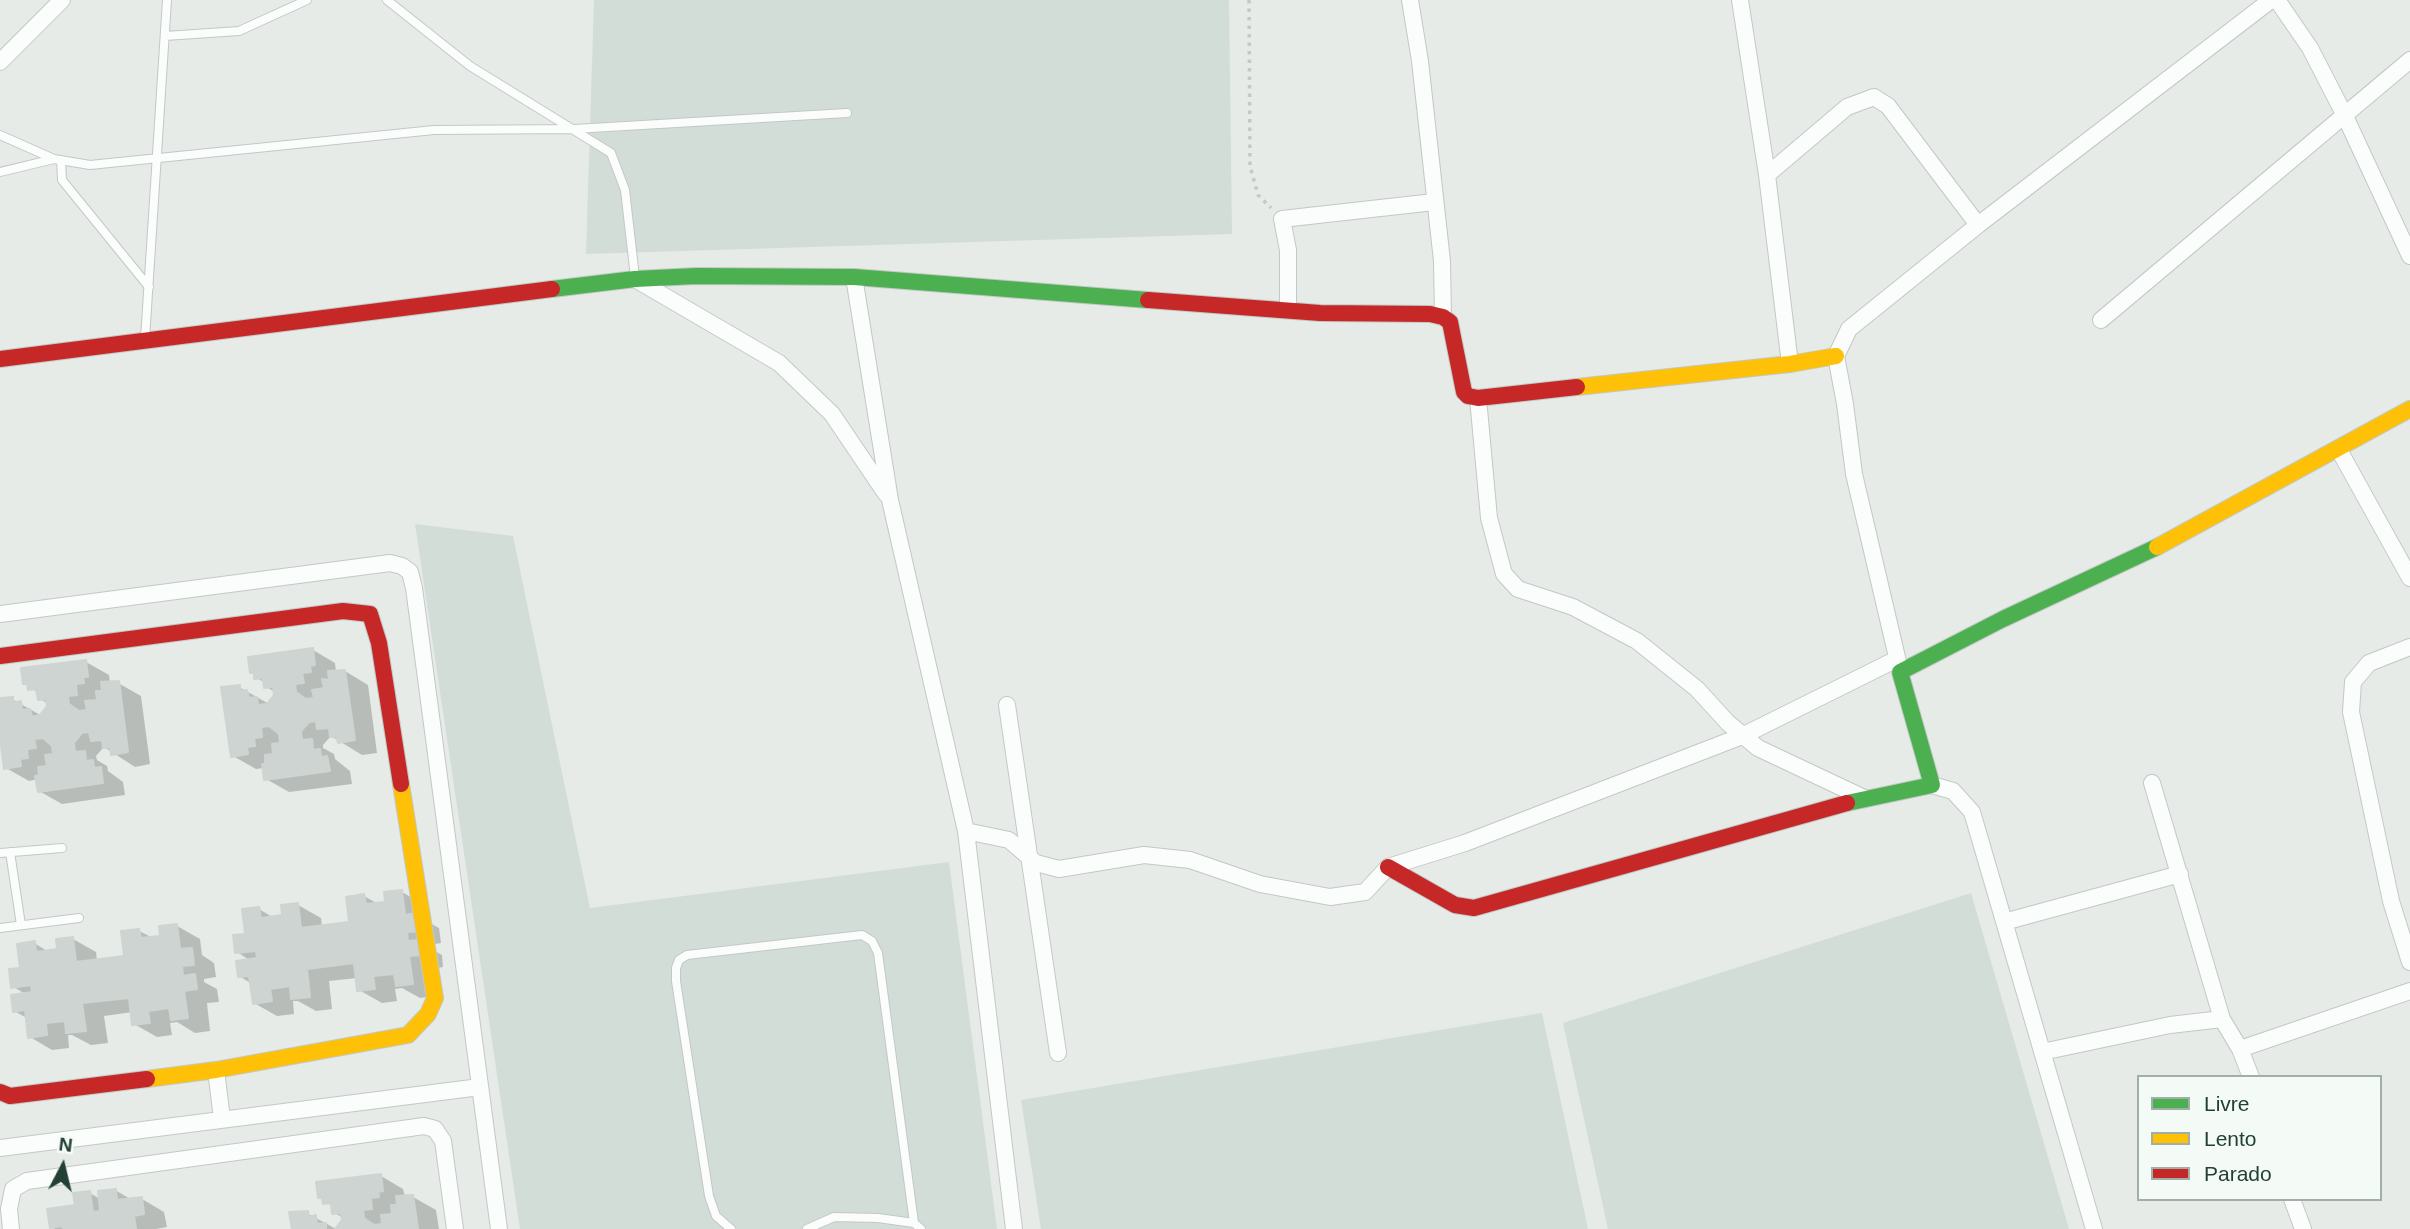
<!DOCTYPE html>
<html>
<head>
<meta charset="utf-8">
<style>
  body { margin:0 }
  #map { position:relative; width:2410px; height:1229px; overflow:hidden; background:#e6ebe8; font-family:Helvetica,sans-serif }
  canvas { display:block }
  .legend { position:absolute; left:2137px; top:1075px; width:245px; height:126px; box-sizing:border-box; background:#f4faf6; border:2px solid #a0b0a8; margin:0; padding:9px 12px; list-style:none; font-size:21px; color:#224034 }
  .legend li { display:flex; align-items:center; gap:14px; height:35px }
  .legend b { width:35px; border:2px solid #a0b0a8 }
  .north { position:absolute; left:28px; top:1131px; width:70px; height:70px; -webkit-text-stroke:5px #f4faf6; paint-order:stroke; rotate:7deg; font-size:19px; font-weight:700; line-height:28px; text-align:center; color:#224034 }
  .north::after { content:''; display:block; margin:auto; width:24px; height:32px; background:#224034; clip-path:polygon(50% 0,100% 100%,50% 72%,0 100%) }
</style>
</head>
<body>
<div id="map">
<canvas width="2410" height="1229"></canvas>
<ul class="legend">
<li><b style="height:9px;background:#4caf50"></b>Livre</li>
<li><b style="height:9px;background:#ffc107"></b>Lento</li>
<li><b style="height:9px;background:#c62828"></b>Parado</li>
</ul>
<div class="north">N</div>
</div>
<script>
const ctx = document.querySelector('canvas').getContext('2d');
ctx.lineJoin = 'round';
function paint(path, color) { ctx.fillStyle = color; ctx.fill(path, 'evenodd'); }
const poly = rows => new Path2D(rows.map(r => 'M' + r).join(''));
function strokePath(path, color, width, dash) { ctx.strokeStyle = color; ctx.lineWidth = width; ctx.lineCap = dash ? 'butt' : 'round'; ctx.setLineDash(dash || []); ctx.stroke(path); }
paint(poly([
  [594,0,1229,0,1232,234,586,254],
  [415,524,513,536,590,908,949,862,997,1229,520,1229],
  [1971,893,2069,1229,1608,1229,1563,1023],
  [1542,1013,1588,1229,1041,1229,1021,1100]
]), '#d3ddd8');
paint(poly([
  [313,650,335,663,336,672,345,671,368,685,377,753,362,755,331,736,323,745,323,748,334,754,335,759,350,771,352,784,289,792,266,779,264,768,256,769,233,756,239,687,269,704,275,695,275,692,266,687,266,683,256,678,255,674,252,672],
  [86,662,109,675,110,683,118,683,141,696,150,764,135,767,104,747,96,756,97,760,107,766,108,771,123,782,125,795,62,804,39,791,38,779,29,781,6,768,0,725,0,699,12,699,42,716,49,707,48,704,39,698,39,694,25,683],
  [402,892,424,905,426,921,439,928,441,943,429,945,429,948,442,955,443,967,431,969,435,996,420,998,402,988,395,989,397,1001,382,1003,359,990,357,978,329,981,332,1009,316,1011,298,1001,293,1001,294,1014,277,1016,254,1003,252,984,239,976,251,961,237,952,259,909,274,918,284,917,298,905,321,918,322,927,351,923,364,896,378,904,387,903],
  [177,926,200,939,202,955,214,963,216,977,204,979,204,982,217,989,219,1002,207,1003,210,1031,195,1033,177,1022,170,1023,172,1035,157,1037,134,1024,133,1012,104,1016,108,1043,91,1045,72,1035,68,1035,69,1048,52,1050,30,1037,27,1018,14,1011,27,995,12,986,34,943,49,952,59,951,73,939,96,952,97,961,126,958,139,931,153,938,162,937],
  [381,1176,403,1189,405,1197,413,1197,436,1210,439,1229,337,1229,344,1218,334,1213,334,1208,320,1197],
  [115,1190,132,1200,142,1199,164,1212,167,1227,156,1229,55,1229,51,1227,90,1193,100,1199],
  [307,1213,336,1229,294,1229]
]), '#0003');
const building = poly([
  [313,648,315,665,310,666,311,672,302,673,304,683,295,684,296,692,306,699,314,698,312,690,324,688,322,679,329,680,328,671,345,670,355,740,338,743,336,736,330,737,329,728,317,729,316,721,309,722,301,731,302,740,312,739,313,750,320,749,321,757,327,756,330,771,264,780,262,764,265,764,265,755,273,754,272,744,280,743,279,734,269,726,261,727,262,737,254,738,255,746,247,747,248,754,231,757,221,687,240,685,240,691,247,690,249,698,257,697,258,705,267,704,274,695,273,687,264,688,263,678,254,679,254,672,250,673,248,657,313,648],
  [86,660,88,677,83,677,84,683,76,684,77,695,68,696,69,704,79,711,87,710,85,701,97,700,96,691,102,691,101,682,119,681,128,752,111,755,110,747,103,748,102,740,91,741,89,732,82,733,74,743,75,752,85,751,86,761,93,760,94,768,101,767,103,783,38,792,35,776,39,775,38,767,47,766,45,755,53,754,52,746,43,738,34,739,36,748,27,749,28,758,20,759,21,766,4,769,0,738,0,698,13,697,13,703,21,701,22,710,30,709,32,717,40,715,47,706,46,699,38,700,36,689,28,690,27,684,23,684,21,668,86,660],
  [402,890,405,915,417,913,419,931,407,932,408,941,419,940,421,955,409,956,413,984,396,986,394,974,373,976,375,989,357,991,354,963,307,969,310,997,291,999,290,986,270,989,272,1001,253,1004,249,976,238,977,236,961,257,958,256,951,235,953,233,935,245,934,242,909,259,907,261,918,282,915,281,905,298,903,301,928,349,922,346,897,364,894,366,904,385,902,384,892,402,890],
  [177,924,180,949,192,948,194,965,182,966,183,976,195,974,197,989,184,991,188,1018,171,1020,169,1008,148,1011,150,1023,132,1025,129,998,82,1003,86,1031,66,1033,65,1021,46,1023,47,1035,28,1038,25,1010,13,1012,11,995,32,992,31,985,11,988,9,969,20,968,17,944,35,941,36,952,57,949,56,939,73,937,76,962,124,956,121,931,139,929,141,938,160,936,159,926,177,924],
  [381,1174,383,1191,378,1192,379,1197,371,1198,372,1209,363,1210,364,1218,374,1225,382,1224,381,1215,392,1214,391,1205,397,1205,396,1196,413,1195,418,1229,335,1229,342,1220,341,1213,332,1214,331,1203,323,1204,322,1198,318,1198,316,1182,381,1174],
  [116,1189,117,1200,142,1197,144,1214,134,1216,136,1229,63,1229,62,1226,50,1228,47,1209,75,1205,73,1193,90,1191,93,1212,100,1211,98,1191,116,1189],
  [308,1211,309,1217,316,1215,317,1224,326,1223,326,1229,292,1229,289,1212,308,1211]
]);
paint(building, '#ced4d1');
strokePath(building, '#ced4d1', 2);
const lane = poly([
  [387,0,470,66,611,153,625,190,635,277],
  [165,36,239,31,307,0],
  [0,135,54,159,90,165,434,130,574,129,847,113],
  [61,160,62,180,149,287],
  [0,172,54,159],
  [145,339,167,0],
  [10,852,21,925],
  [0,853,62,848],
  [0,928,79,918],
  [731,1229,716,1216,709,1196,676,981,676,968,679,960,687,955,862,935,872,941,878,953,914,1223],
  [807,1229,834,1217,878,1218,914,1223,921,1229]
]);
const street = poly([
  [1410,0,1420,61,1442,261,1443,317],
  [1740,0,1767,175,1790,364],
  [2277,0,2310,48,2344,114,2410,256],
  [0,62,62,0],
  [1767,175,1847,107,1874,97,1888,106,1978,225],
  [854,277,890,500,966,831,1014,1229],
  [635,279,779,363,832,414,886,494],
  [1288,309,1288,250,1282,219,1434,202],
  [2101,320,2410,60],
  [1478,398,1489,518,1504,574,1518,589,1573,607,1637,641,1697,689,1728,723,1758,748,1864,798],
  [2339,450,2410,578],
  [0,614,390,563,402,566,410,572,414,588,499,1229],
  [2410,647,2369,663,2353,682,2351,712,2391,901,2410,962],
  [1900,670,1854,474,1845,404,1836,356,1849,329,1978,225,2271,0],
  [1007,705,1058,1053],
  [2152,783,2222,1019,2240,1049,2251,1077],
  [1932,785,1953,791,1972,812,2094,1229],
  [966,831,1009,840,1036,863,1059,869,1144,855,1190,860,1260,884,1330,897,1365,892,1388,867,1465,843,1742,736,1897,659],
  [2004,922,2180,874],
  [2240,1049,2410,991],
  [2042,1052,2170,1025,2222,1019],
  [216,1070,222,1119],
  [0,1148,480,1087],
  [2292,1199,2303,1229],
  [11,1229,9,1209,13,1189,27,1181,424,1126,435,1129,443,1141,455,1229]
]);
const fast = poly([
  [552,289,635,279,696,276,854,277,1148,300],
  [1847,803,1932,785,1900,672,2003,619,2157,547]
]);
const slow = poly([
  [1577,387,1790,364,1836,356],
  [2157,547,2410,409],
  [147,1079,216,1070,408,1035,428,1014,435,998,401,784]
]);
const jam = poly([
  [1148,300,1320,313,1430,314,1443,317,1450,322,1464,392,1468,396,1478,398,1577,387],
  [0,359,552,289],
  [0,656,343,611,370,614,379,643,401,784],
  [1388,867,1455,905,1474,908,1847,803],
  [0,1092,10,1096,147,1079]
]);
strokePath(lane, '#c3c8c5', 10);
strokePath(street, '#c3c8c5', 18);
strokePath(fast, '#c1c9c5', 18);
strokePath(slow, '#c1c9c5', 18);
strokePath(jam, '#c1c9c5', 18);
strokePath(poly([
  [1249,0,1250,166,1258,195,1271,208]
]), '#c1cbc6', 3.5, [3.5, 5]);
strokePath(lane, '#fbfcfc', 8);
strokePath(street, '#fbfcfc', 16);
strokePath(fast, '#4caf50', 16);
strokePath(slow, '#ffc107', 16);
strokePath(jam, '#c62828', 16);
</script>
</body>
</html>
